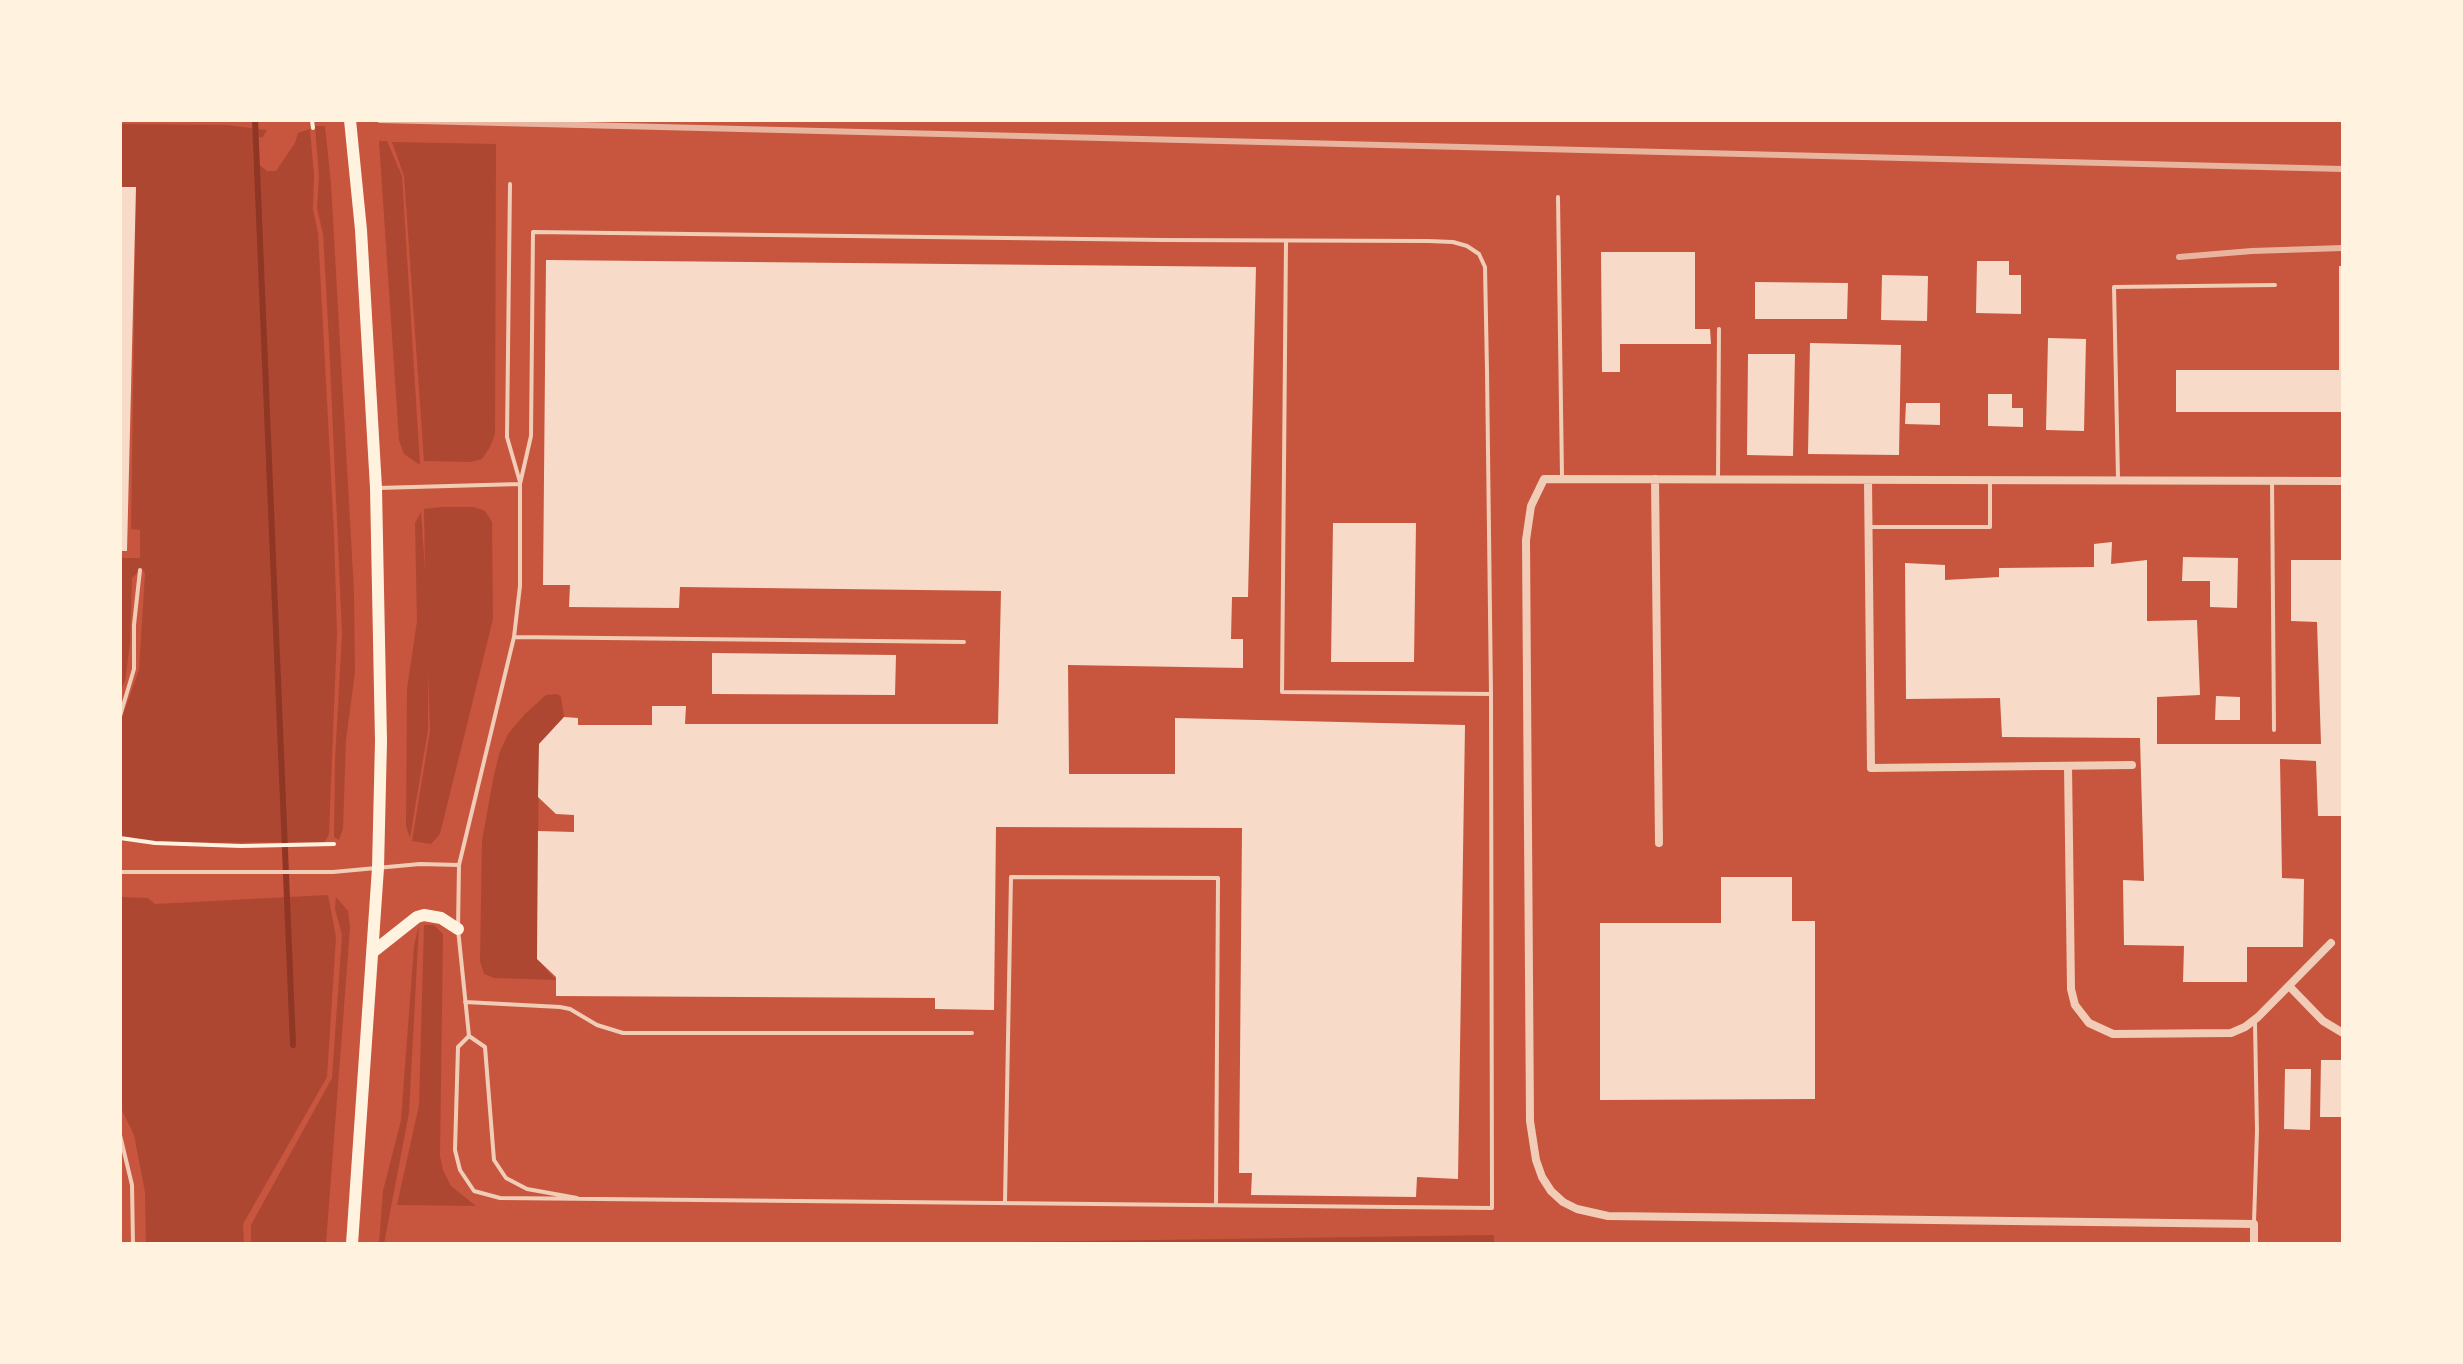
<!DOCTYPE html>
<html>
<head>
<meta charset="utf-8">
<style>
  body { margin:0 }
  #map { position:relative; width:2463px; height:1364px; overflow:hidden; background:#c8553d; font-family:Mulish,sans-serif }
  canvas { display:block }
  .frame { position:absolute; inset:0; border:122px solid #fff3e0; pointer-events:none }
</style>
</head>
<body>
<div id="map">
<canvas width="2463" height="1364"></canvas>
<div class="frame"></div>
</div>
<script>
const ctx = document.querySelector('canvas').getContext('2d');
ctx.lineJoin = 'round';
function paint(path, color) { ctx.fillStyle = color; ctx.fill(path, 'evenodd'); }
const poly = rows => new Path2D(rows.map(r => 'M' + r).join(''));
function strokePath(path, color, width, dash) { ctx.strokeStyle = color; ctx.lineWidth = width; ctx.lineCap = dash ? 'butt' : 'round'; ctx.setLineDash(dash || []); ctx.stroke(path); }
paint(poly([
  [120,124,227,125,267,130,263,137,253,138,254,160,267,171,276,171,295,143,298,133,310,129,314,175,313,209,318,233,334,532,337,633,329,834,325,842,155,843,120,838,120,723,139,670,145,574,142,568,132,578,130,644,125,681,120,691,120,558,140,558,140,530,131,529,136,187,120,187],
  [315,126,325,126,331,184,354,592,355,672,346,740,343,828,339,840,334,837,335,760,342,634,329,340,323,234,317,208,319,176],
  [379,141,387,141,402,176,420,465,404,454,399,440],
  [392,142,496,144,495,434,490,447,482,459,471,462,424,461,404,176],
  [441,507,474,507,485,511,492,522,493,619,440,834,431,844,412,841,430,731,428,671,428,730,410,838,406,826,407,689,417,621,415,523,421,512,425,570,424,509],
  [558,694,561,697,564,717,539,744,537,959,556,980,494,978,484,974,480,961,482,841,493,780,499,754,508,734,525,714,546,695],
  [328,895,336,937,327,1077,243,1224,244,1244,146,1244,145,1192,134,1135,120,1106,120,897,148,898,155,904],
  [336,897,348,911,350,928,326,1244,251,1244,251,1225,332,1078,342,935,335,909],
  [419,925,409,1113,384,1244,379,1244,383,1191,401,1120,414,946],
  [424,925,434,925,443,934,440,1156,443,1170,451,1186,476,1206,397,1205,419,1105],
  [1494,1235,1494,1244,880,1244]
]), '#ae4732');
strokePath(poly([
  [255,120,293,1045]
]), '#8f3625', 6);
paint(poly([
  [120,187,136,187,127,551,120,551],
  [1601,252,1695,252,1695,329,1710,329,1711,344,1620,344,1620,372,1602,372],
  [546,260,1256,267,1248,597,1232,597,1231,639,1243,639,1243,668,1068,665,1069,774,1175,774,1175,718,1465,725,1458,1179,1417,1177,1416,1197,1251,1195,1252,1173,1239,1173,1242,828,996,827,994,1010,935,1009,935,998,556,996,556,977,537,959,538,831,574,832,574,815,556,814,538,797,539,744,564,717,578,718,578,725,652,725,652,706,686,706,685,724,998,724,1001,591,680,587,679,608,569,607,570,585,543,585],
  [1977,261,2009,261,2009,275,2021,275,2021,314,1976,313],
  [2339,266,2343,266,2343,412,2176,412,2176,370,2339,370],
  [1882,275,1928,276,1927,321,1881,320],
  [1755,282,1848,283,1847,319,1755,319],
  [2048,338,2086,339,2084,431,2046,430],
  [1810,343,1901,345,1899,455,1808,454],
  [1748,354,1795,354,1793,456,1747,455],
  [1988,394,2012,394,2012,408,2023,408,2023,427,1988,426],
  [1906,403,1940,403,1940,425,1905,424],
  [1333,523,1416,523,1414,662,1331,662],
  [2112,542,2111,564,2147,560,2147,621,2197,620,2200,695,2157,697,2157,744,2321,744,2317,622,2291,621,2291,560,2343,560,2343,816,2318,816,2316,761,2280,759,2282,878,2304,879,2303,947,2247,947,2247,982,2183,982,2184,946,2124,945,2123,880,2144,881,2140,738,2002,737,2000,698,1906,699,1905,563,1945,565,1945,580,1999,577,1999,568,2094,567,2094,544],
  [2183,557,2238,558,2237,608,2210,607,2210,581,2182,581],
  [712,653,896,655,895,695,712,694],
  [2216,696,2240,697,2240,720,2215,720],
  [1721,877,1792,877,1792,921,1815,921,1815,1099,1600,1100,1600,923,1721,923],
  [2321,1060,2343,1060,2343,1117,2320,1117],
  [2285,1069,2311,1069,2310,1130,2284,1129]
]), '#f7dbc8');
strokePath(poly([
  [312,120,313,128],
  [120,838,155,843,241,846,334,844]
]), '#fff3e0', 4);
strokePath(poly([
  [510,184,507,437,520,482],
  [1558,197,1562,477],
  [1286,241,1282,692,1491,694],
  [2118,478,2114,287,2275,285],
  [1718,479,1719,329],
  [2272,481,2274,730],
  [378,488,520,484],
  [1871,527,1990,527,1990,480],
  [515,637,964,642],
  [120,716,134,669,134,625,140,570],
  [120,872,333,872,420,864,459,865],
  [465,1002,560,1007,570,1009,597,1025,623,1033,972,1033],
  [469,1036,458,1047,455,1150,460,1170,474,1191,500,1198,1492,1208,1491,694,1487,370,1485,267,1479,254,1467,246,1453,242,1428,241,1163,240,533,232,531,436,520,484,520,586,514,637,459,865,458,929,469,1036,485,1047,494,1160,506,1178,527,1189,577,1198],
  [120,1135,132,1185,133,1244],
  [1005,1202,1011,877,1218,878,1216,1205],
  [2254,1222,2257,1131,2255,1023]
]), '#f1ccb7', 4);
strokePath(poly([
  [1655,479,1659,843],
  [1868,480,1871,768,2132,765],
  [2068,766,2071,989,2075,1005,2089,1023,2113,1034,2231,1033,2245,1027,2258,1017,2331,943],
  [2289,986,2323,1021,2343,1033],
  [2254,1244,2254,1224,1608,1216,1577,1209,1563,1202,1551,1191,1542,1177,1536,1160,1530,1121,1526,540,1531,506,1544,479,2343,481]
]), '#f1ccb7', 8);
strokePath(poly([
  [350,120,361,230,376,488,381,741,378,868,352,1244],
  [374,951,417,917,424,915,441,918,458,929]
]), '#fff3e0', 12);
strokePath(poly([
  [380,120,2343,169],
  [2179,257,2252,251,2343,248]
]), '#e9b49f', 6);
</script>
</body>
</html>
